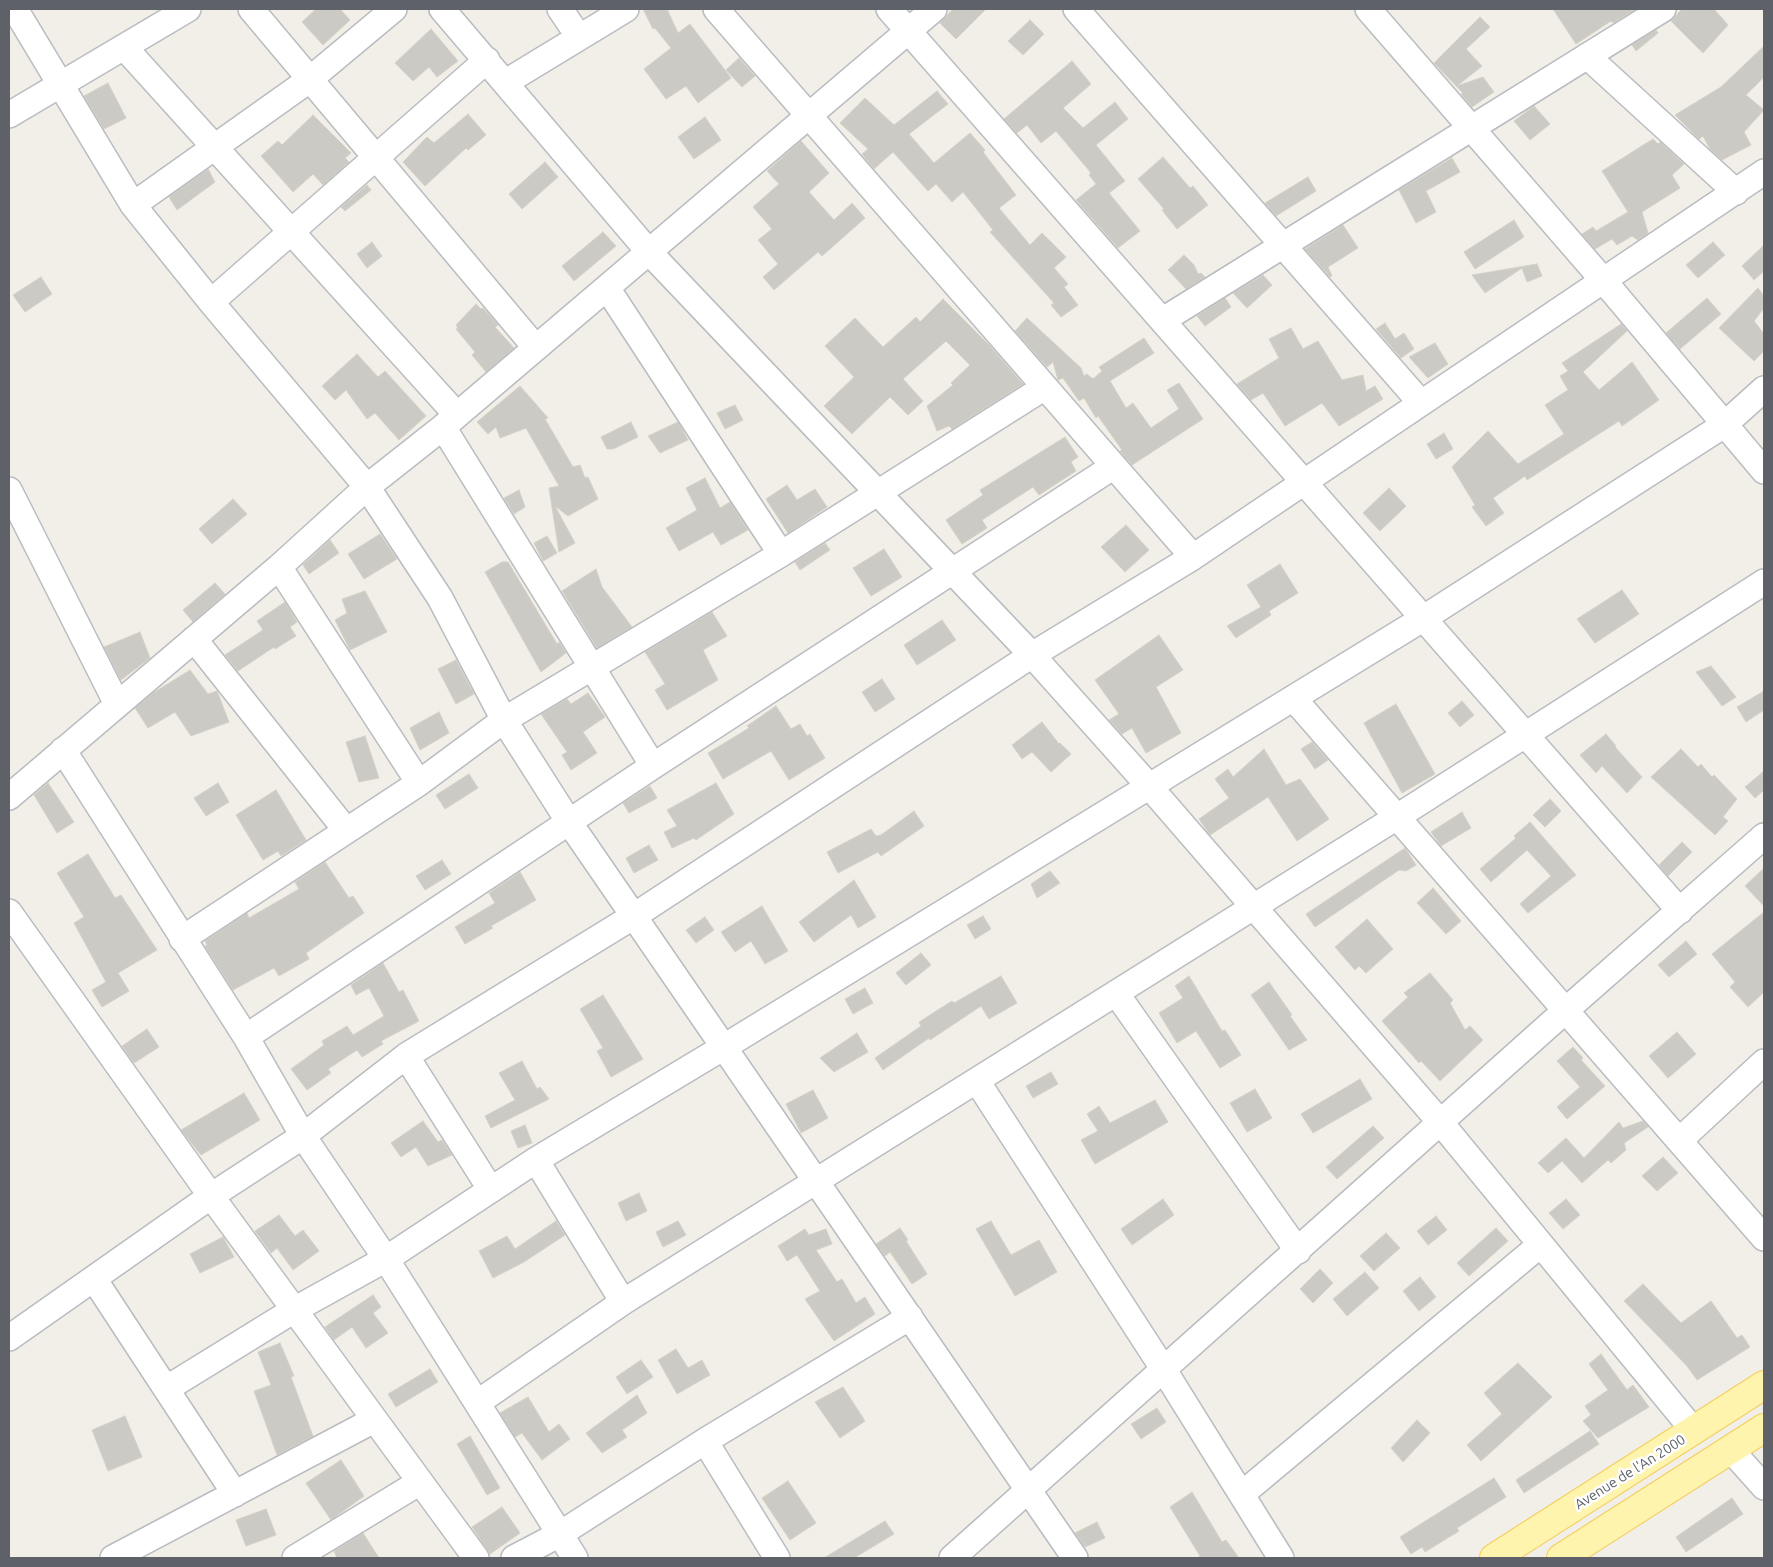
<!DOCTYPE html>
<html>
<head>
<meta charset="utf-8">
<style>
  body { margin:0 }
  #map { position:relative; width:1773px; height:1567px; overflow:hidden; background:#f1efe7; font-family:Ubuntu,sans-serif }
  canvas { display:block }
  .frame { position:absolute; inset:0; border:10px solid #5e6268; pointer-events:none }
</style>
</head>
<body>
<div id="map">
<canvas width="1773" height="1567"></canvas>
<div class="frame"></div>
</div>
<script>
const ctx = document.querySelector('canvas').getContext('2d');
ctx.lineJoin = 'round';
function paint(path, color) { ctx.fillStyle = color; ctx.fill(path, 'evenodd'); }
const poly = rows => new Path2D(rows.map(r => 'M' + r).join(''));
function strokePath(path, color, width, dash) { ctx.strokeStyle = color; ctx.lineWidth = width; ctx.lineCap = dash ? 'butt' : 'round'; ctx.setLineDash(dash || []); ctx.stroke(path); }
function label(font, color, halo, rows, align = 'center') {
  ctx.font = font + ' Ubuntu,sans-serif'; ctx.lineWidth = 5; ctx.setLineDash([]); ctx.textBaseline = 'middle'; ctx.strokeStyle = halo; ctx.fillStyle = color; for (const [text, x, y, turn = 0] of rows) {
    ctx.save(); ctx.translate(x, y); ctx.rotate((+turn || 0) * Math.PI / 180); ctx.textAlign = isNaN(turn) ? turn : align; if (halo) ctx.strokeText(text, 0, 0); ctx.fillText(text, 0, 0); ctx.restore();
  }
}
const building = poly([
  [316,9,340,9,350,20,323,45,302,22,316,9],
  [643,9,667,9,678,33,690,24,731,78,698,103,686,86,666,99,644,69,671,48,655,28,653,29,643,9],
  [953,9,986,9,956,39,940,23,953,9],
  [1553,9,1636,9,1613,23,1611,21,1576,44,1553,9],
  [1682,9,1714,9,1728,25,1703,53,1671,21,1682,9],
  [1480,17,1490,27,1466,49,1482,66,1457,86,1483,77,1494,92,1472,107,1461,94,1463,93,1434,63,1480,17],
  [1030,20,1044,34,1023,55,1008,41,1030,20],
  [431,29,458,61,437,77,429,67,413,81,395,63,431,29],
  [1656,30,1658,33,1636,51,1632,45,1656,30],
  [1764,46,1764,77,1746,95,1764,110,1744,132,1751,145,1722,160,1710,149,1703,136,1699,139,1675,115,1721,87,1764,46],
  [739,58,755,76,742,87,726,70,739,58],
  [1072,61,1091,84,1063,108,1083,128,1115,102,1128,119,1096,145,1125,181,1109,193,1140,231,1118,248,1076,200,1096,184,1089,175,1091,173,1056,131,1041,143,1027,125,1017,133,1004,119,1072,61],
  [108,83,126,118,104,129,84,96,108,83],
  [937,91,948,104,909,134,934,163,970,133,985,150,983,152,1016,195,999,208,1030,245,1042,233,1066,257,1054,268,1068,284,1064,287,1078,305,1061,317,1051,305,1054,303,990,232,993,230,963,192,952,202,936,184,928,191,893,152,874,169,862,154,868,149,840,123,865,98,894,125,937,91],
  [1534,106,1550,124,1530,140,1514,121,1534,106],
  [468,114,486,135,468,150,466,148,425,186,403,162,427,137,434,143,468,114],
  [313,115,351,153,345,158,349,162,323,185,313,174,293,192,261,156,278,141,282,145,313,115],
  [705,117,721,140,694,159,678,137,705,117],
  [1653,139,1658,144,1660,142,1684,164,1672,175,1680,188,1642,212,1648,233,1638,240,1632,236,1617,245,1612,239,1595,249,1582,234,1593,227,1596,231,1628,212,1602,171,1653,139],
  [801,141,829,173,809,192,834,220,852,203,865,218,822,256,818,252,774,290,763,277,778,264,758,240,772,229,753,207,779,184,767,171,801,141],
  [1163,157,1190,188,1193,186,1208,205,1177,229,1162,210,1164,209,1138,179,1163,157],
  [1452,158,1460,172,1426,191,1436,212,1416,223,1399,190,1452,158],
  [545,162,558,177,522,209,509,194,545,162],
  [208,169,215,182,177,210,169,197,208,169],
  [1308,177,1316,191,1276,216,1265,203,1308,177],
  [367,185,371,190,345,211,341,207,367,185],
  [1514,220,1524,237,1475,269,1464,252,1514,220],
  [1343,225,1358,248,1328,267,1332,276,1330,277,1305,249,1343,225],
  [603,232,616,246,574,281,562,266,603,232],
  [372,242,382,256,367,268,357,254,372,242],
  [1713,242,1725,255,1698,278,1686,265,1713,242],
  [1764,245,1764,271,1754,280,1742,266,1764,245],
  [1184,255,1194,265,1198,274,1201,273,1205,277,1186,289,1168,270,1184,255],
  [1537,264,1542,276,1527,282,1522,268,1485,293,1472,275,1537,264],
  [1263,275,1272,285,1247,308,1233,293,1263,275],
  [41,277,52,294,25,312,13,295,41,277],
  [1758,288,1764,296,1764,308,1754,321,1764,334,1764,351,1754,361,1719,328,1758,288],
  [1225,298,1231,307,1205,326,1197,316,1225,298],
  [1707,298,1721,314,1680,349,1666,333,1707,298],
  [943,299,989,345,1023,384,952,429,949,426,937,431,927,406,953,385,951,383,970,365,946,341,903,379,923,401,908,415,890,397,852,434,824,406,854,377,825,346,855,318,883,347,916,317,920,322,943,299],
  [476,304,481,309,483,308,498,325,495,327,514,348,486,372,472,355,475,352,456,329,458,328,456,325,476,304],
  [1027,318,1081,368,1084,376,1087,374,1093,379,1102,371,1099,367,1144,338,1154,353,1110,381,1126,408,1133,403,1151,428,1179,409,1167,390,1179,383,1203,419,1132,465,1120,451,1122,450,1098,416,1096,418,1084,398,1079,401,1063,378,1058,380,1053,362,1047,367,1015,331,1027,318],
  [1385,323,1395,339,1404,333,1414,349,1401,358,1376,329,1385,323],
  [1621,324,1627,331,1583,372,1599,390,1632,362,1659,400,1622,426,1619,421,1527,480,1525,476,1493,498,1504,513,1486,526,1472,507,1475,505,1452,467,1488,431,1518,464,1564,434,1545,405,1568,390,1560,376,1568,371,1562,363,1621,324],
  [1291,328,1303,349,1318,341,1342,380,1363,375,1366,391,1375,386,1383,399,1339,426,1322,403,1285,426,1263,393,1251,400,1237,384,1279,358,1269,339,1291,328],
  [1435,343,1448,364,1428,378,1409,357,1435,343],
  [357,354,378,377,385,371,426,416,399,440,375,413,367,419,346,390,335,400,322,386,357,354],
  [520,386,548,418,545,419,573,467,580,465,585,478,588,477,598,499,568,516,555,506,575,543,559,552,549,488,559,486,526,428,500,438,496,427,488,434,477,422,520,386],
  [735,405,743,420,725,429,717,413,735,405],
  [631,422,638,437,613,449,607,449,601,437,631,422],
  [678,422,688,440,660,453,648,436,678,422],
  [1444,433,1453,449,1436,459,1427,444,1444,433],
  [1065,437,1078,457,1071,462,1076,471,1039,495,1033,487,982,520,987,528,962,544,946,520,983,495,980,490,1065,437],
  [705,478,720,508,730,502,748,530,721,545,713,532,679,551,666,528,697,510,686,488,705,478],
  [787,485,797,500,815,489,827,507,788,533,766,499,787,485],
  [1389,488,1406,506,1380,531,1363,513,1389,488],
  [519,490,525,507,514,514,504,498,519,490],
  [233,499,247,514,212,544,199,529,233,499],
  [1126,525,1149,550,1125,572,1101,547,1126,525],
  [380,534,397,559,364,579,348,554,380,534],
  [547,536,557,553,543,561,534,543,547,536],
  [330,540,339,553,309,574,303,565,330,540],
  [825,543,830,550,800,570,795,562,825,543],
  [884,549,902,577,871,596,853,568,884,549],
  [502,562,508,562,557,644,559,642,566,653,541,672,485,572,502,562],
  [1280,564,1298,593,1269,611,1271,615,1236,638,1227,626,1261,607,1247,585,1280,564],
  [596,569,602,587,632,627,597,648,562,591,596,569],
  [215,583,225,594,193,622,183,610,215,583],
  [1622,590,1639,614,1595,643,1577,619,1622,590],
  [365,591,387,632,350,650,335,620,347,613,342,599,365,591],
  [285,602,297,622,290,627,296,636,275,649,274,647,238,671,225,655,263,630,257,621,285,602],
  [712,612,727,636,703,650,718,680,667,710,655,690,665,684,645,652,712,612],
  [942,620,956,640,917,665,904,645,942,620],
  [140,632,150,658,121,680,104,647,140,632],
  [1159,635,1183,670,1156,687,1181,733,1146,753,1132,728,1122,734,1109,720,1119,714,1095,680,1159,635],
  [456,660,474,694,456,704,438,669,456,660],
  [1711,666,1736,697,1722,706,1696,672,1711,666],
  [190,670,208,694,217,691,229,722,191,736,175,712,148,728,135,708,153,693,190,670],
  [882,679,895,699,875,712,862,692,882,679],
  [1764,691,1764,710,1746,722,1737,707,1764,691],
  [588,693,605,717,583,732,597,753,571,770,562,755,567,752,541,714,567,699,571,704,588,693],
  [1462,701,1474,715,1460,727,1448,713,1462,701],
  [1396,704,1435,774,1402,793,1364,723,1396,704],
  [776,706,791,729,800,724,807,736,810,734,825,758,789,780,771,751,723,779,708,753,749,728,747,726,776,706],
  [439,712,449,733,420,750,410,728,439,712],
  [1042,722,1059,744,1060,743,1071,754,1051,772,1032,752,1022,759,1012,745,1042,722],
  [1606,734,1616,746,1615,747,1642,777,1627,793,1602,766,1596,773,1580,755,1606,734],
  [365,736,379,778,359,782,346,742,365,736],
  [1312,742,1328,760,1315,769,1301,749,1312,742],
  [1264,749,1286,785,1300,779,1329,819,1297,841,1268,797,1210,835,1199,819,1229,798,1215,779,1228,769,1233,777,1264,749],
  [1681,749,1698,767,1701,764,1712,777,1714,775,1737,799,1723,817,1728,821,1715,835,1651,777,1681,749],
  [1764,771,1764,790,1755,798,1745,787,1764,771],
  [469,774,478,788,445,809,436,795,469,774],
  [48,783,74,822,57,833,34,795,48,783],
  [218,783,229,802,206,816,194,798,218,783],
  [716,783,734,814,696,840,694,838,672,848,664,832,677,826,667,810,716,783],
  [650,786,657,798,629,813,623,803,650,786],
  [276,790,306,840,281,856,278,851,263,860,236,815,276,790],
  [1550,799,1561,811,1545,827,1533,815,1550,799],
  [914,811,924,826,881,856,878,852,838,873,827,852,871,829,876,836,881,835,914,811],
  [1462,812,1471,828,1441,846,1431,832,1462,812],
  [1530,822,1576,875,1528,913,1520,904,1551,876,1527,850,1491,882,1480,869,1516,838,1514,836,1530,822],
  [1682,842,1692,852,1668,876,1659,865,1682,842],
  [649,845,658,860,634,873,626,858,649,845],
  [1405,848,1416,865,1406,871,1399,870,1315,927,1306,914,1405,848],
  [88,854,115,898,121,895,157,950,118,973,129,991,102,1007,92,990,106,982,74,923,84,917,57,873,88,854],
  [442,860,451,874,425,890,416,876,442,860],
  [325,862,349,898,353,896,364,913,306,953,309,959,279,976,274,968,233,990,205,946,207,945,205,941,247,913,249,918,299,889,295,882,325,862],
  [1764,868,1764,906,1745,886,1764,868],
  [1050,871,1060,883,1037,898,1031,884,1050,871],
  [520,872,536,900,491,926,493,928,465,944,455,927,495,903,489,893,520,872],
  [854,880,876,917,858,928,851,915,814,942,799,922,854,880],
  [1433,888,1461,921,1446,934,1417,903,1433,888],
  [762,906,788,951,765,964,751,941,735,952,721,932,762,906],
  [1764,912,1764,992,1748,1007,1730,987,1735,982,1712,954,1764,912],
  [983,916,991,929,975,939,967,925,983,916],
  [705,917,714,930,696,943,686,930,705,917],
  [1367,919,1393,949,1366,973,1359,966,1355,970,1335,947,1367,919],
  [1686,941,1697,954,1669,977,1658,965,1686,941],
  [921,953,931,965,906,985,896,973,921,953],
  [383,963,399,992,403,990,419,1021,381,1041,383,1044,362,1057,357,1050,328,1069,331,1073,307,1090,291,1069,324,1045,322,1041,347,1026,353,1035,384,1016,369,988,356,995,351,985,383,963],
  [1430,973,1453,1000,1450,1003,1465,1030,1470,1026,1483,1040,1440,1081,1421,1061,1419,1063,1382,1021,1408,997,1404,993,1430,973],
  [1001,976,1017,1003,989,1019,981,1006,930,1040,929,1038,883,1070,875,1058,921,1026,919,1022,952,1001,954,1003,1001,976],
  [1189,976,1222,1031,1225,1030,1241,1055,1220,1068,1196,1031,1177,1043,1159,1013,1183,998,1175,986,1189,976],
  [1269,982,1292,1015,1290,1016,1307,1040,1289,1050,1251,995,1269,982],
  [865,988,873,1003,853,1014,845,999,865,988],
  [603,995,643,1059,611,1077,597,1051,603,1048,580,1009,603,995],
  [147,1029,159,1047,134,1063,122,1046,147,1029],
  [1677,1032,1696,1054,1668,1078,1649,1056,1677,1032],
  [857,1033,868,1052,834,1072,820,1058,857,1033],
  [1573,1047,1583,1058,1581,1060,1605,1086,1567,1119,1557,1107,1580,1087,1557,1061,1573,1047],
  [522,1061,537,1089,540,1087,549,1099,491,1128,485,1116,515,1100,499,1073,522,1061],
  [1051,1072,1058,1084,1033,1098,1026,1086,1051,1072],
  [1360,1079,1372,1099,1313,1133,1301,1114,1360,1079],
  [1255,1089,1272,1118,1247,1132,1230,1103,1255,1089],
  [813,1090,828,1118,801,1133,786,1104,813,1090],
  [244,1093,260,1120,201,1155,181,1130,244,1093],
  [1155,1100,1168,1122,1095,1164,1081,1140,1098,1131,1087,1114,1099,1106,1110,1123,1155,1100],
  [423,1121,438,1142,442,1140,452,1155,428,1166,416,1147,401,1157,391,1143,423,1121],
  [1643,1121,1648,1127,1624,1143,1626,1150,1611,1163,1608,1160,1582,1183,1562,1161,1548,1173,1538,1163,1566,1138,1584,1158,1619,1122,1623,1128,1643,1121],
  [525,1125,532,1143,518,1148,511,1131,525,1125],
  [1373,1126,1384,1138,1337,1179,1326,1167,1373,1126],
  [1663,1157,1678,1173,1657,1191,1642,1176,1663,1157],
  [639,1193,647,1211,626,1221,618,1203,639,1193],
  [1163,1199,1174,1215,1132,1245,1121,1229,1163,1199],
  [1566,1199,1580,1215,1563,1229,1549,1213,1566,1199],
  [279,1215,295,1236,303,1230,319,1251,293,1270,277,1248,271,1253,255,1231,279,1215],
  [1436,1216,1447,1230,1428,1245,1417,1231,1436,1216],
  [556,1221,565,1235,524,1262,493,1278,479,1251,507,1236,515,1249,556,1221],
  [678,1221,686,1235,663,1247,656,1232,678,1221],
  [991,1221,1011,1255,1039,1240,1057,1272,1015,1296,976,1229,991,1221],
  [900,1228,908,1240,906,1241,927,1274,912,1284,890,1252,885,1256,876,1244,900,1228],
  [1496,1228,1508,1241,1469,1276,1457,1263,1496,1228],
  [805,1229,809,1235,826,1229,832,1244,816,1250,837,1282,842,1279,856,1303,865,1297,875,1314,834,1341,805,1299,820,1291,797,1255,787,1261,778,1246,805,1229],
  [1386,1233,1400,1248,1374,1271,1360,1256,1386,1233],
  [223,1237,234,1257,200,1273,190,1254,223,1237],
  [1320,1269,1333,1283,1313,1303,1300,1289,1320,1269],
  [1365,1272,1379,1288,1347,1316,1333,1299,1365,1272],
  [1420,1277,1436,1297,1419,1311,1403,1291,1420,1277],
  [1643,1284,1681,1323,1711,1301,1737,1338,1742,1335,1750,1347,1697,1380,1687,1366,1624,1301,1643,1284],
  [373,1295,381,1307,373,1313,388,1333,366,1348,352,1327,334,1340,325,1327,373,1295],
  [280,1343,294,1376,291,1377,313,1436,277,1455,254,1391,271,1385,258,1352,280,1343],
  [676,1349,688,1368,702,1360,710,1375,677,1394,658,1360,676,1349],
  [1601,1354,1627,1390,1633,1385,1649,1407,1598,1438,1583,1421,1591,1415,1585,1406,1608,1390,1589,1364,1601,1354],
  [641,1360,653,1377,627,1394,616,1377,641,1360],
  [1518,1363,1552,1397,1481,1461,1467,1445,1502,1414,1484,1393,1518,1363],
  [430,1369,438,1382,396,1407,388,1394,430,1369],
  [843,1387,865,1421,840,1438,815,1402,843,1387],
  [637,1395,647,1413,622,1430,627,1437,602,1453,586,1433,637,1395],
  [528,1397,549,1432,559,1424,570,1439,542,1460,522,1433,515,1437,500,1413,528,1397],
  [1157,1408,1166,1422,1141,1439,1131,1424,1157,1408],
  [125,1416,142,1457,108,1471,92,1430,125,1416],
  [1417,1420,1430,1433,1403,1462,1391,1448,1417,1420],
  [1590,1431,1599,1444,1524,1493,1516,1480,1590,1431],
  [470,1436,500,1488,487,1495,457,1444,470,1436],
  [341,1460,364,1496,331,1520,306,1483,341,1460],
  [1494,1478,1506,1497,1457,1528,1459,1531,1425,1552,1422,1547,1411,1554,1400,1537,1494,1478],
  [788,1481,816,1523,790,1540,762,1498,788,1481],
  [1192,1492,1222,1542,1226,1540,1239,1558,1197,1558,1200,1556,1170,1507,1192,1492],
  [1732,1498,1743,1514,1686,1552,1676,1537,1732,1498],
  [502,1507,520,1533,490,1554,472,1527,502,1507],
  [266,1509,276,1535,246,1546,236,1520,266,1509],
  [885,1521,894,1534,854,1558,824,1558,885,1521],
  [1097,1522,1105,1538,1085,1547,1075,1533,1097,1522],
  [363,1533,379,1558,337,1558,334,1551,363,1533]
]);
paint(building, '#cccac4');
strokePath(building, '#d6d1c5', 1);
const minor = poly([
  [15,9,133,205,211,302,367,487,440,598,504,720,569,822,1075,1558],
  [251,9,536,348],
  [442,9,649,252,1032,655,1149,786,1441,1123,1694,1431],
  [560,9,579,37],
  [716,9,1193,557],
  [889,9,1680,911],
  [1076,9,1421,403],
  [1368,9,1603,280,1764,471],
  [124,47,457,415],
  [1587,56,1736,192],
  [506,82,626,9],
  [9,115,188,9],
  [133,205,309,80,394,9],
  [607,288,781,554],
  [211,302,487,60],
  [1163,320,1663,9],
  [443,427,653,766],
  [9,490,117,704],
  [279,567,419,783],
  [194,639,345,829],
  [1294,699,1764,1238],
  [63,750,246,1037,303,1136,386,1259,575,1558],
  [9,797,279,567,367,487,443,427,934,9],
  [9,912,211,1196,476,1558],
  [182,939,419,783,504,720,781,554,1045,387],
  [1116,993,1298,1251],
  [246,1037,653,766,1114,466],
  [406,1056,491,1190],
  [977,1081,1164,1370,1281,1558],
  [1680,1140,1764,1062],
  [536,1160,623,1302],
  [94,1279,235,1494],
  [9,1338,211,1196,303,1136,406,1056,634,916,1032,655,1193,557,1764,172],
  [166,1389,294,1310,386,1259,536,1160,724,1047,1424,618,1724,425,1764,389],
  [477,1403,623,1302,1397,817,1764,582],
  [705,1441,777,1558],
  [1730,1449,1764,1487],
  [1242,1494,1540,1245],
  [113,1558,374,1420],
  [295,1558,420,1482],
  [514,1558,560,1534,705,1441,910,1317],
  [952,1558,1566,1010,1764,836]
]);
const major = poly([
  [1494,1558,1764,1385],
  [1561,1558,1764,1428]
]);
strokePath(minor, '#b9bcc1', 28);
strokePath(major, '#f4ce5d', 30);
strokePath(minor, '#fff', 25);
strokePath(major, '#fff4ae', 28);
label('14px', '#5e6268', '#fff', [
  ["Avenue de l'An 2000",1630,1472,-32]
]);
</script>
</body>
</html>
